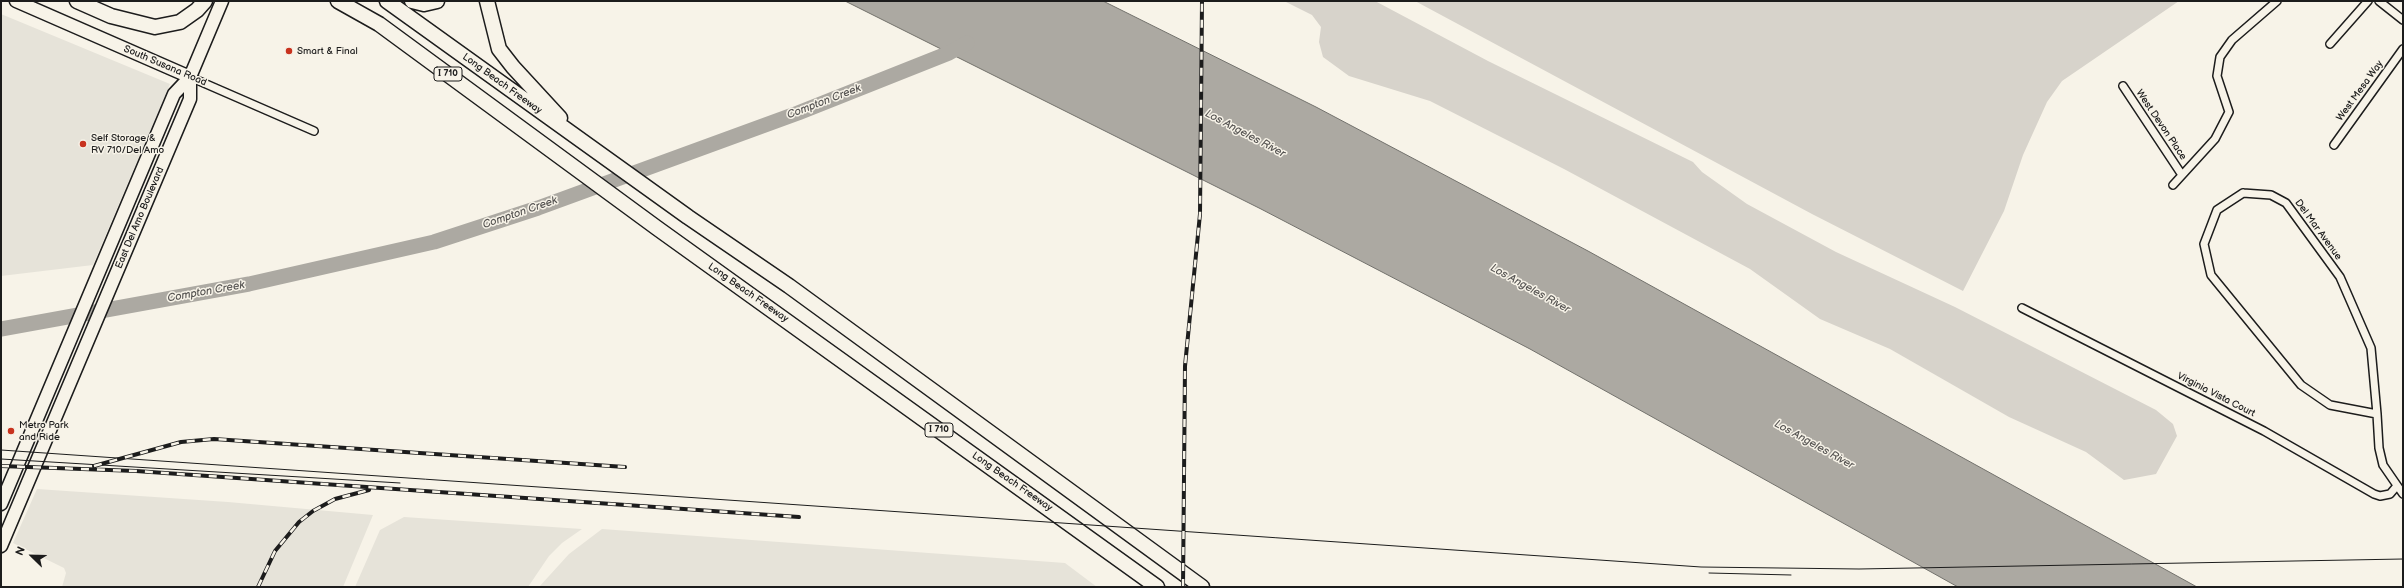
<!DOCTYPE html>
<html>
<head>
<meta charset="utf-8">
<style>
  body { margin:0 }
  #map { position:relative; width:2404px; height:588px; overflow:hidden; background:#f7f3e8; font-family:"Balsamiq Sans",sans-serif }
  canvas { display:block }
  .frame { position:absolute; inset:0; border:2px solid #1c1c1c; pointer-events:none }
  .north { position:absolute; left:12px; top:536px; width:40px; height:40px; -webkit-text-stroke:3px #f7f3e8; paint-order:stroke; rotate:293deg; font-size:11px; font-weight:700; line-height:16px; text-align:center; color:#1c1c1c }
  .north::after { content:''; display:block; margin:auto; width:14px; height:18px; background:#1c1c1c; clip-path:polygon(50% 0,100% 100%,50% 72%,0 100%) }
</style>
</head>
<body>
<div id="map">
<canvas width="2404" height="588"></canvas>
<div class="frame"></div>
<div class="north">N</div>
</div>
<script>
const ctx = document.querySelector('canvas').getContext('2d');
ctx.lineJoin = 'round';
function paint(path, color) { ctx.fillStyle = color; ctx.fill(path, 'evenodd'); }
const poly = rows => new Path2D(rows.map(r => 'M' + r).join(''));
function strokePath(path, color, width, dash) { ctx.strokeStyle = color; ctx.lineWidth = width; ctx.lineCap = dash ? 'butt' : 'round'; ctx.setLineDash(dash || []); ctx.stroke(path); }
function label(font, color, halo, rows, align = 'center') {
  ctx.font = font + ' "Balsamiq Sans",sans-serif'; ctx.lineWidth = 3; ctx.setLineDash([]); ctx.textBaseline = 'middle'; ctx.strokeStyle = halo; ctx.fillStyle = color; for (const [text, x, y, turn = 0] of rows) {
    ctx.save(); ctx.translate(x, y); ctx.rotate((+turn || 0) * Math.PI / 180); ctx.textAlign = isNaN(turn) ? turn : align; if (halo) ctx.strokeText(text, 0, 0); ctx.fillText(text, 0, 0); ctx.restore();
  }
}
paint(poly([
  [1,14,170,84,93,265,1,276],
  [37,489,228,502,373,515,343,587,62,587,66,573,64,568,13,543],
  [404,517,582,529,562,543,549,556,528,587,355,587,380,530],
  [602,529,1065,563,1097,587,539,587,569,554]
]), '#e6e3d9');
paint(poly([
  [1284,1,1375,1,1488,61,1693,162,1702,172,1747,204,1836,252,1955,307,2156,410,2173,424,2177,436,2156,474,2124,480,2086,452,2009,417,1890,349,1820,319,1750,269,1564,169,1430,101,1349,76,1323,57,1319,42,1321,27,1312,15],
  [1415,1,2179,1,2062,81,2047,102,2023,155,2004,211,1963,291,1812,214]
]), '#d7d3cb');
const water = poly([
  [845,1,1103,1,1316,107,1588,251,2197,587,1958,587,1530,349,1261,209,845,1]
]);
paint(water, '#aca9a2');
strokePath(water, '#72716c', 1);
strokePath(poly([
  [1,329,249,284,434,242,538,208,798,113,949,53,967,43]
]), '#aca9a2', 15);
const street = poly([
  [2379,1,2403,20],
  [2330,44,2368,1],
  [190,77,314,131],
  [2123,86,2182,175],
  [2334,145,2403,49],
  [2173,185,2215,139,2229,112,2217,76,2220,57,2232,40,2277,1],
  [2243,193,2271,195,2286,203,2340,277,2371,348,2377,414,2330,405,2301,385,2211,275,2204,244,2217,210,2243,193],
  [2022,308,2264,431,2374,494,2380,496,2390,494,2396,487],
  [2377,414,2379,448,2383,465,2403,494]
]);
const primary = poly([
  [16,1,190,77],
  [1,504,174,94,190,77,222,1],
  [1,546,190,99,190,77]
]);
const highway = poly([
  [77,1,111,16,155,27,180,22,197,10,205,1],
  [338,1,379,24,657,228,1157,587],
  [387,1,688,217,789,286,1202,587],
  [412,1,424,4,437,1],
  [487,1,499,49,513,67,560,118]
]);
strokePath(street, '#1c1c1c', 10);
strokePath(primary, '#1c1c1c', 15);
strokePath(highway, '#1c1c1c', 17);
strokePath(street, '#f7f3e8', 7);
strokePath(primary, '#f7f3e8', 12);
strokePath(highway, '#f7f3e8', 14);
strokePath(poly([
  [1,450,1701,567,1859,569,2403,559],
  [1,459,400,483],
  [1709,573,1791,575]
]), '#1c1c1c', 1);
const rail = poly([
  [1,466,136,471,799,517],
  [94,466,181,442,214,439,625,467],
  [258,587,275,551,299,522,313,511,335,499,369,490],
  [1183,587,1185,366,1200,214,1202,1]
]);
strokePath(rail, '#1c1c1c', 4);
strokePath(rail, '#f7f3e8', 2.5, [8]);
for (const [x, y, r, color] of [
  [289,51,4,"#c8321e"],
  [83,144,4,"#c8321e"],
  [11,431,4,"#c8321e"]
]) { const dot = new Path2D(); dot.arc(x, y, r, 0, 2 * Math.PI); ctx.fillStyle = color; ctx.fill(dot); strokePath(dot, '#f7f3e8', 1.5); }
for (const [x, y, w] of [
  [448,74,28],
  [939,430,28]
]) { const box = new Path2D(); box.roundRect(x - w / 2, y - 7, w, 14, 3); ctx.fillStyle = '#f7f3e8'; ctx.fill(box); strokePath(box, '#1c1c1c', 1); }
label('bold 9px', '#1c1c1c', null, [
  ["I 710",448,74],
  ["I 710",939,430]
]);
label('10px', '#1c1c1c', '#f7f3e8', [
  ["Smart & Final",297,51],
  ["Self Storage &",91,138],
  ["RV 710/Del Amo",91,150],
  ["Metro Park",19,425],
  ["and Ride",19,437]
], 'left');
label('10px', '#1c1c1c', '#f7f3e8', [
  ["South Susana Road",165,66,23],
  ["Long Beach Freeway",502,84,36],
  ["West Mesa Way",2360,91,-54],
  ["West Devon Place",2161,125,56],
  ["East Del Amo Boulevard",140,218,-67],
  ["Del Mar Avenue",2318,230,54],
  ["Long Beach Freeway",748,293,35],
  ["Virginia Vista Court",2216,395,27],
  ["Long Beach Freeway",1012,482,35]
]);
label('italic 11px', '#565452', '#f7f3e8', [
  ["Compton Creek",824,102,-21],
  ["Los Angeles River",1245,134,28],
  ["Compton Creek",520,213,-19],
  ["Los Angeles River",1530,289,29],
  ["Compton Creek",206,292,-10],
  ["Los Angeles River",1814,445,29]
]);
</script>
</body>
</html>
